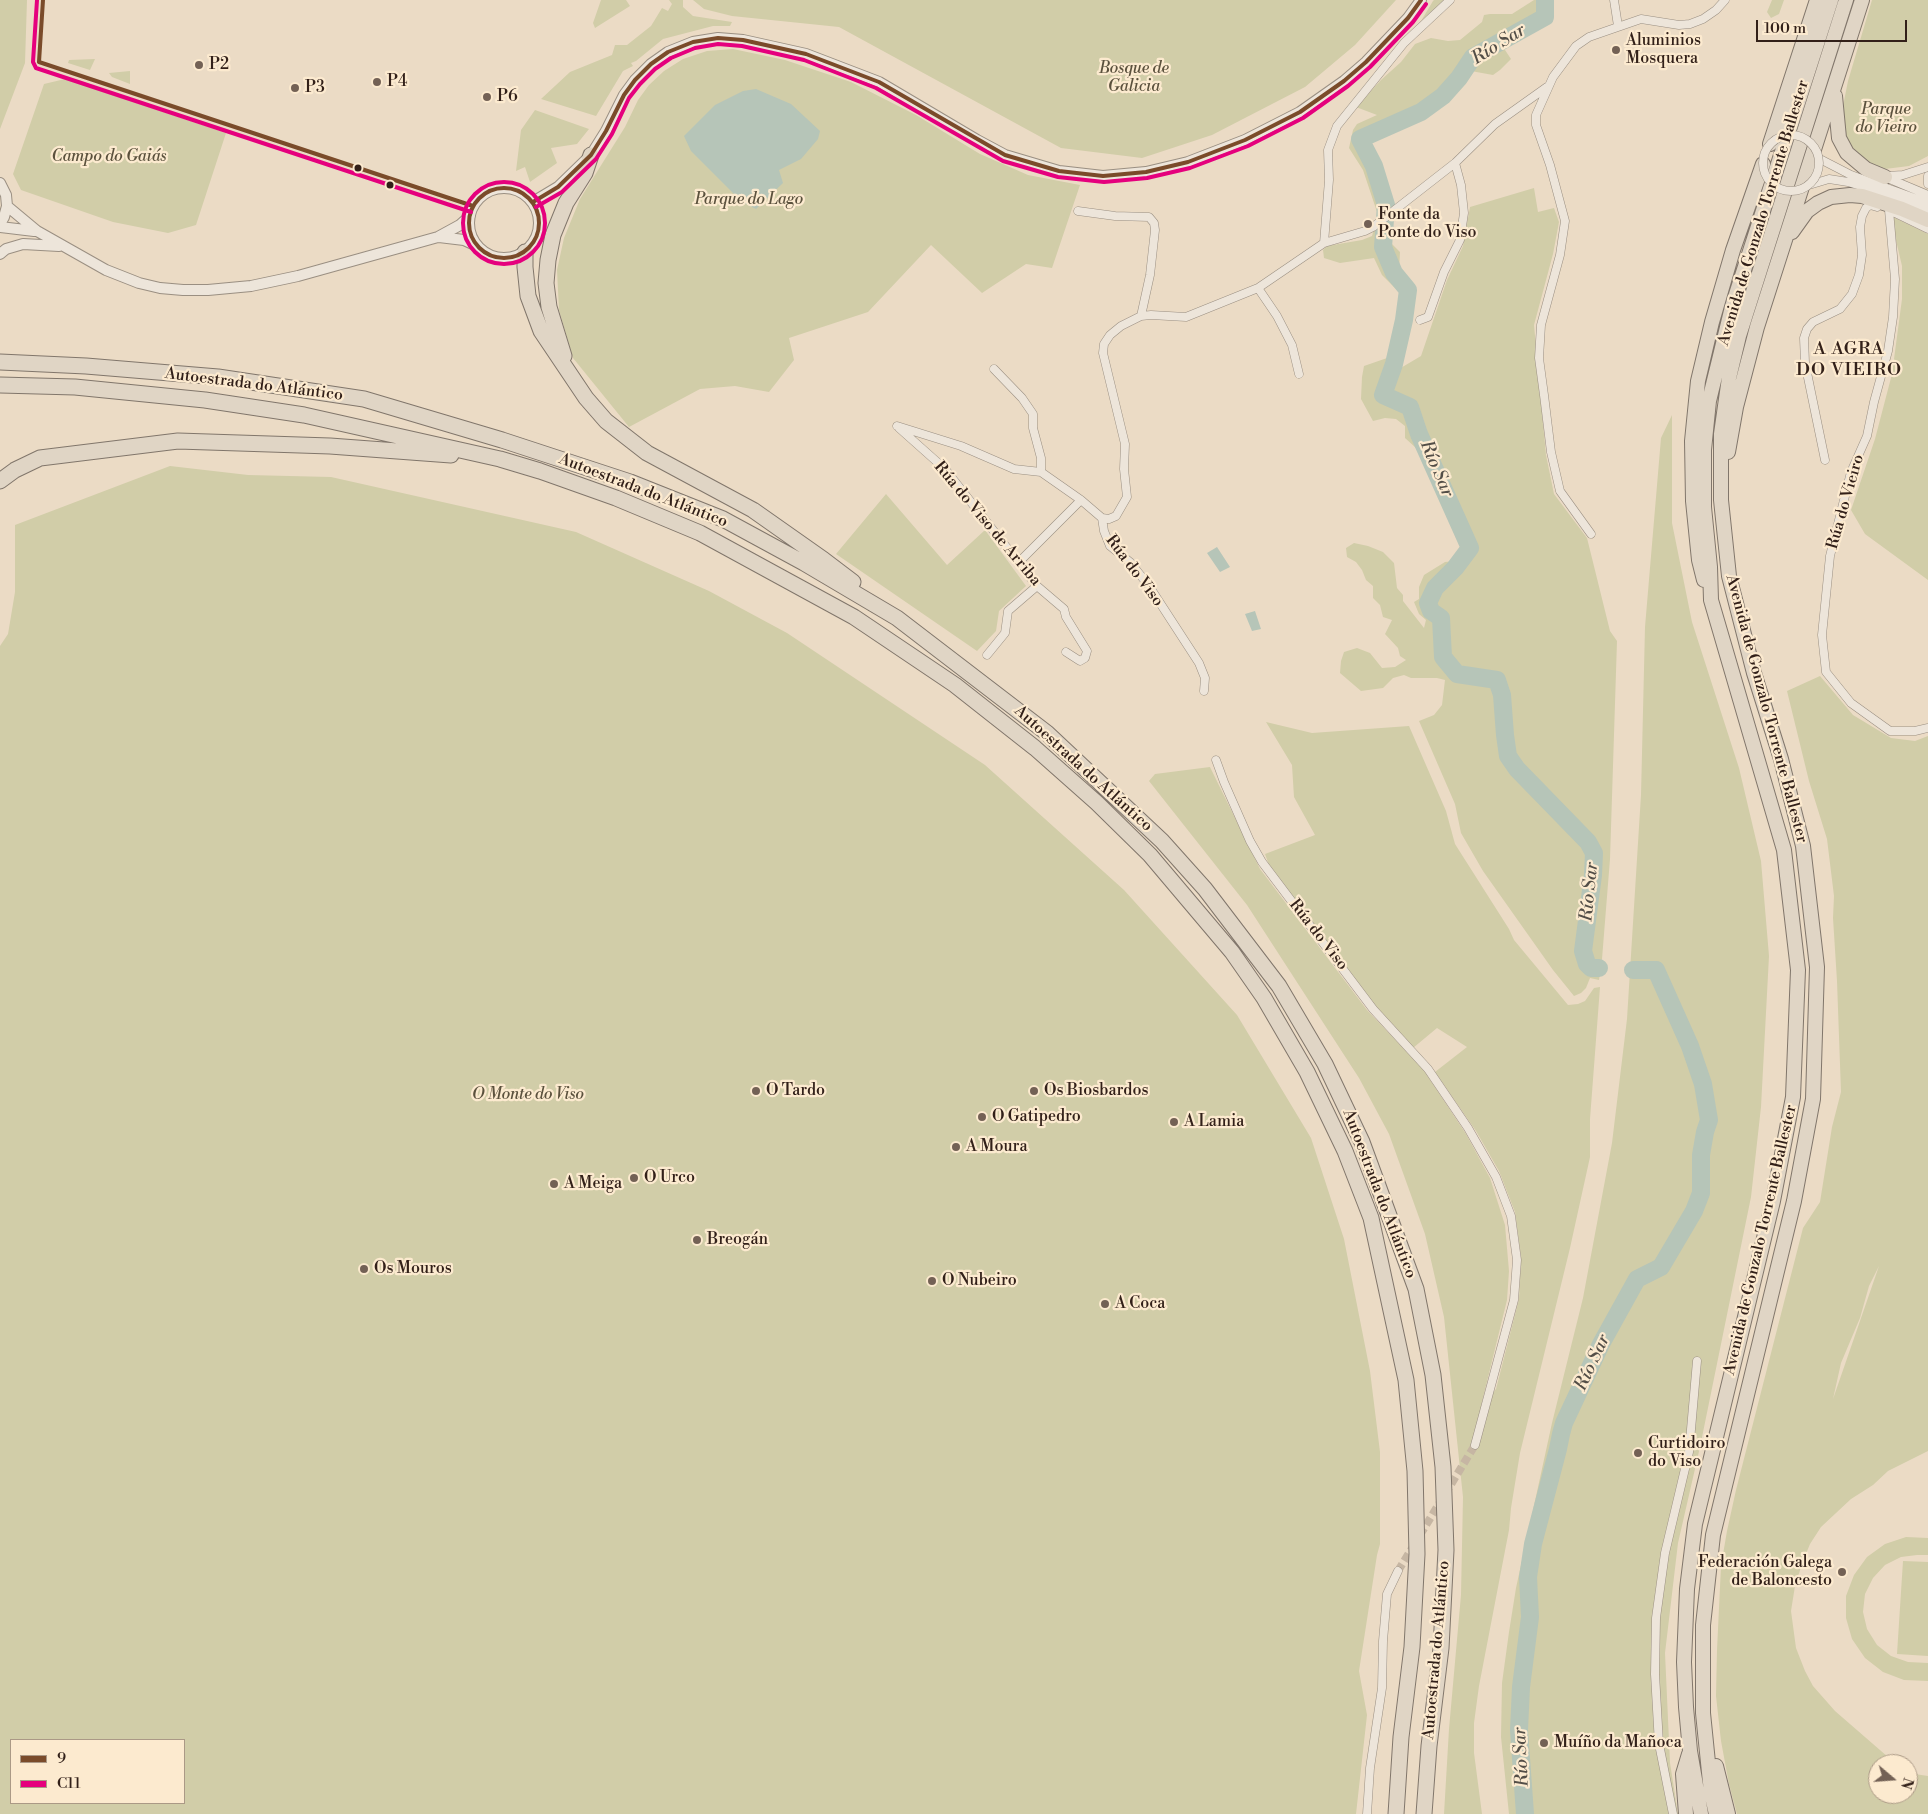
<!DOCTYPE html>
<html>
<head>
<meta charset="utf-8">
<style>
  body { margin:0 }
  #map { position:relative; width:1928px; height:1814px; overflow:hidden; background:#ebdbc5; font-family:"Libre Bodoni",serif }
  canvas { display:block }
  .legend { position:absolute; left:10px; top:1739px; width:175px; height:65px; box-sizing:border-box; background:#fceacf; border:1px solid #ab9986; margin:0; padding:6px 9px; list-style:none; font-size:15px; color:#322019 }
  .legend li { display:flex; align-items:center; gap:10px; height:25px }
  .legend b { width:25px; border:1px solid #ab9986 }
  .north { position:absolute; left:1868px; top:1754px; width:50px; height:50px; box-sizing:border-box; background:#fceacf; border:1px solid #ab9986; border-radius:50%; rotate:108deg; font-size:14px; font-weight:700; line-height:20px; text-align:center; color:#322019 }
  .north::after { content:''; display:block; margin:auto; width:18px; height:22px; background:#736155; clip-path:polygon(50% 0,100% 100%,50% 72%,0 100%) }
  .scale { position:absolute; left:1756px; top:20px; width:151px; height:22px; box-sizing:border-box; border:2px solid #322019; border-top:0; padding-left:6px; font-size:15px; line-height:18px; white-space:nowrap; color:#322019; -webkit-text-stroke:4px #fceacf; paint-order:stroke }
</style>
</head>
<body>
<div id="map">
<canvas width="1928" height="1814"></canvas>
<ul class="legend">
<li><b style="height:6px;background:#7a4b2a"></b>9</li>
<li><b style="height:6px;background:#e5007d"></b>C11</li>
</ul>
<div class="north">N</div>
<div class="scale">100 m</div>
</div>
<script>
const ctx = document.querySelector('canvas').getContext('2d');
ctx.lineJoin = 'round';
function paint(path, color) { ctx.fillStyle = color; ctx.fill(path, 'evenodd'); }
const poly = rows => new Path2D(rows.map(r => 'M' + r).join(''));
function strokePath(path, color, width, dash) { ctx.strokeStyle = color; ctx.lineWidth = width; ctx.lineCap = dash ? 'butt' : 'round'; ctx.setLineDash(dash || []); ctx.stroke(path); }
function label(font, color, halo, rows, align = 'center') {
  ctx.font = font + ' "Libre Bodoni",serif'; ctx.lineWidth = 4.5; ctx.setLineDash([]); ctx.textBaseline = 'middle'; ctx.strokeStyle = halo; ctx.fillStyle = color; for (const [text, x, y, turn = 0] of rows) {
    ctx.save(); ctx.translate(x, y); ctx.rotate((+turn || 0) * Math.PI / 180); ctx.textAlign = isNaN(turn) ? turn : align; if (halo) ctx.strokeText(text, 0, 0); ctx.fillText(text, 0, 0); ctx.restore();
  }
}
paint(poly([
  [0,0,27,0,25,63,0,129],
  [601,0,626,0,630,6,595,28,593,23],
  [669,0,683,0,683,7,693,16,732,22,730,26,713,26,663,39,636,61,631,63,633,66,623,71,596,116,541,99,570,72,612,55,615,45,627,45,651,26,662,8,668,11,672,4],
  [693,0,1396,0,1355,45,1305,87,1212,135,1142,158,1061,148,839,27,732,16,704,9],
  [1434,0,1444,0,1421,21,1433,1],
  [1534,0,1553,0,1547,19,1506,43,1505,50,1511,59,1500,70,1493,75,1471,71,1445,98,1422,116,1365,142,1378,167,1391,205,1389,241,1400,252,1399,272,1413,289,1415,298,1399,369,1421,356,1447,280,1463,246,1470,207,1534,188,1538,212,1554,208,1559,222,1553,254,1534,325,1546,455,1554,494,1587,538,1610,631,1617,641,1610,859,1602,959,1599,980,1590,978,1586,988,1581,993,1574,996,1553,970,1483,871,1461,833,1455,804,1419,721,1434,715,1442,705,1445,680,1437,678,1411,678,1404,675,1393,678,1383,688,1361,691,1340,673,1341,661,1344,652,1357,648,1370,653,1382,668,1395,667,1406,660,1400,656,1398,648,1385,634,1392,620,1383,617,1380,605,1373,598,1373,586,1366,580,1362,570,1356,562,1347,557,1346,548,1354,543,1368,546,1383,552,1394,563,1397,588,1403,595,1403,601,1424,628,1426,620,1419,614,1414,602,1419,599,1419,587,1424,575,1445,562,1455,561,1463,547,1416,448,1405,438,1405,426,1396,419,1385,418,1373,421,1361,399,1362,377,1364,366,1390,357,1398,317,1399,292,1382,275,1374,258,1340,263,1324,258,1323,250,1327,246,1362,240,1372,236,1378,215,1363,170,1349,148,1353,130,1357,124,1377,115,1356,107,1381,80,1401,62,1415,44,1431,38,1448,41,1460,40,1482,22,1484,15,1490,14,1512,14],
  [1772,0,1784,0,1779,14,1771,18,1767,12],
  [1872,0,1928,0,1928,156,1909,166,1885,169,1871,164,1856,154,1849,144,1844,131,1842,111,1848,81],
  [733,49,785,60,851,82,916,115,980,154,1028,175,1080,185,1052,268,1026,264,982,293,931,245,868,312,789,338,794,360,769,392,735,386,700,389,629,427,573,358,559,310,557,270,564,238,580,199,625,127,638,100,649,85,664,71,683,59,707,51],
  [95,59,90,70,68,63,69,60],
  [130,71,130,84,112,77,109,73],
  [65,79,226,133,196,225,168,233,113,222,21,190,13,174,44,84],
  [535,110,589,129,577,144,551,148,557,163,530,182,525,167,516,171,521,130],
  [1893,217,1928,234,1928,580,1865,534,1851,510,1875,439,1892,374,1902,299,1902,266,1891,219],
  [1672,415,1672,523,1692,622,1739,768,1761,861,1769,956,1761,1107,1751,1197,1700,1447,1678,1543,1665,1653,1670,1763,1678,1814,1509,1814,1501,1737,1502,1683,1509,1632,1516,1588,1552,1423,1583,1298,1612,1143,1627,1019,1641,795,1645,627,1661,438],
  [170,466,248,475,331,477,576,532,709,591,787,633,985,765,1124,890,1237,1015,1311,1138,1344,1239,1370,1371,1380,1452,1380,1544,1377,1555,1359,1671,1367,1715,1356,1814,0,1814,0,646,8,634,15,592,15,525],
  [184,1740,184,1803,11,1803,11,1740],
  [886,494,947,565,985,530,1026,586,999,611,996,631,977,651,836,554],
  [1820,676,1853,715,1891,738,1915,741,1928,736,1928,1451,1888,1471,1873,1485,1851,1499,1821,1527,1810,1544,1803,1561,1795,1586,1791,1611,1796,1648,1805,1671,1813,1686,1835,1711,1888,1757,1887,1764,1878,1764,1878,1794,1908,1794,1908,1773,1928,1776,1928,1814,1737,1814,1729,1784,1721,1741,1716,1696,1717,1650,1721,1566,1727,1531,1736,1490,1803,1228,1820,1202,1832,1127,1841,1092,1837,981,1833,918,1834,896,1827,839,1809,781,1787,691],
  [1879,1266,1833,1399,1841,1363,1860,1318,1869,1286],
  [1266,722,1312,733,1409,726,1446,811,1455,844,1509,929,1514,940,1568,1005,1578,1004,1585,1001,1594,988,1600,987,1590,1119,1590,1157,1570,1248,1520,1453,1511,1508,1509,1530,1479,1686,1474,1723,1474,1753,1482,1814,1444,1814,1449,1729,1461,1595,1463,1497,1444,1317,1425,1234,1389,1134,1359,1078,1247,905,1149,781,1155,774,1210,767,1260,869,1367,1010,1423,1069,1466,1134,1490,1178,1505,1225,1509,1271,1507,1300,1481,1406,1496,1389,1519,1299,1521,1257,1515,1212,1499,1171,1476,1131,1435,1072,1467,1047,1437,1028,1413,1048,1378,1009,1269,865,1265,854,1315,835,1294,797,1292,765],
  [1906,1537,1928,1538,1928,1555,1917,1555,1901,1557,1885,1565,1873,1578,1865,1594,1863,1612,1867,1629,1877,1645,1891,1656,1908,1662,1928,1663,1928,1681,1904,1680,1883,1672,1865,1658,1852,1639,1846,1618,1846,1596,1854,1575,1867,1557,1885,1544],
  [1903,1561,1928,1562,1928,1656,1897,1654]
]), '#d1cda8');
paint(poly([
  [756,89,791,104,820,131,818,139,801,159,779,170,783,183,756,209,742,202,691,151,684,136,715,105,743,91],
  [1217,547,1230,567,1220,572,1207,553],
  [1255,611,1261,629,1252,631,1245,614]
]), '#b6c5b8');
strokePath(poly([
  [1545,0,1545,17,1473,57,1459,78,1443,96,1421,112,1360,139,1374,166,1386,205,1383,247,1394,273,1408,290,1404,320,1394,364,1383,395,1410,407,1419,434,1470,548,1455,568,1435,588,1428,603,1431,611,1441,618,1443,657,1457,674,1497,680,1502,695,1505,735,1508,756,1517,769,1588,842,1594,853,1593,875,1583,951,1587,964,1591,968,1599,968],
  [1525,1814,1519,1730,1521,1687,1530,1617,1528,1577,1533,1544,1558,1449,1561,1434,1564,1423,1601,1344,1637,1279,1661,1267,1694,1211,1701,1193,1701,1155,1705,1132,1709,1120,1703,1084,1690,1046,1656,970,1633,970]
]), '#b6c5b8', 18);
strokePath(poly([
  [1420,1535,1475,1445],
  [1398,1571,1414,1545]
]), '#c6b6a3', 8, [8, 4]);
const minor = poly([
  [1614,0,1618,26],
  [1818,158,1851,175,1928,203],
  [1887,176,1903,175,1928,167],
  [1928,176,1928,184],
  [1885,177,1928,195],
  [1809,185,1829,179,1848,182,1883,193,1928,211],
  [1889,210,1895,279,1893,317,1888,351,1874,402,1867,436,1851,472,1830,556,1822,635,1826,672,1851,703,1890,731,1915,731,1928,728],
  [1078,211,1115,216,1149,217,1154,223,1155,230,1150,275,1141,316],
  [1895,213,1928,229],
  [1324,243,1329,180,1328,150,1337,126,1404,43,1450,0],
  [1258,288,1277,316,1292,345,1299,374],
  [1420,320,1428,317,1444,272,1460,240,1464,213,1461,185,1455,163],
  [994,369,1022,398,1033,414,1033,428,1041,458,1041,472],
  [897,426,961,446,1014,469,1041,472,1081,500,1102,518,1104,531,1110,546,1130,562,1149,586,1199,663,1205,678,1204,691],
  [899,428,945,469,1037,586,1064,609,1066,617,1087,651,1085,658,1080,661,1066,652],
  [1825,460,1805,363,1804,338,1807,329,1813,322,1840,309,1852,294,1859,275,1862,255,1860,227,1862,216,1866,208,1870,205,1877,207],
  [1102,518,1109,519,1116,516,1127,497,1124,469,1125,444,1103,353,1104,344,1110,335,1121,326,1141,316,1151,315,1186,317,1258,288,1324,243,1365,231,1373,227,1455,163,1495,124,1547,87],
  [1591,534,1560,491,1551,452,1544,395,1539,358,1541,325,1560,255,1565,221,1550,165,1536,125,1536,115,1553,77,1576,46,1589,37,1641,19,1679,25,1690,24,1703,19,1716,10,1725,0],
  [1018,563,1081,500],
  [987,655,1005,633,1008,611,1037,586],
  [1216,760,1224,782,1250,841,1262,862,1373,1009,1428,1069,1468,1128,1496,1177,1511,1216,1517,1260,1514,1300,1475,1445],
  [1367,1814,1370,1768,1382,1688,1383,1641,1387,1594,1398,1571],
  [1673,1814,1659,1744,1655,1674,1656,1618,1665,1553,1689,1452,1697,1361]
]);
const tertiary = poly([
  [0,183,6,195,7,206,4,217,0,224],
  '469 223a35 35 0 1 1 70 0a35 35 0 1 1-70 0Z',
  [533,202,558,187,591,155,606,131,624,95,635,80,651,64,668,52,693,42,718,38,743,40,806,54,879,82,977,140,1005,155,1059,171,1103,176,1146,172,1188,162,1245,140,1300,112,1344,81,1366,62,1408,18,1421,0],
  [7,206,37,231,106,270,139,283,160,288,183,290,208,290,251,286,298,276,438,237,460,225,470,216],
  [0,227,34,231],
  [439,237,464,240,477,246],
  [0,254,6,249,23,244,59,246]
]);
const trunk = poly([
  [1835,96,1839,138,1847,153,1866,169,1885,177],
  [1770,144,1817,0],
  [1792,232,1807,211,1818,203,1831,197,1850,195,1862,196,1902,209,1928,220],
  [1728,452,1736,407,1757,327,1862,0],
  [1704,580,1699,560,1693,501,1692,441,1698,381,1712,322,1733,250,1763,164],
  [1716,1766,1728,1814],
  [1686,1814,1683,1774,1689,1754],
  [1701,1814,1690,1751,1686,1707,1684,1662,1687,1589,1695,1524,1773,1201,1793,1097,1798,970,1784,850,1711,600,1710,567,1704,507,1704,450,1709,401,1732,307,1831,0],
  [1716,1814,1711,1792,1703,1713,1703,1625,1713,1535,1794,1201,1813,1099,1817,967,1803,846,1781,759,1754,673,1729,576,1721,500,1721,434,1729,378,1739,336,1846,0]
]);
const motorway = poly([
  [525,252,525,267,528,296,541,331,586,398,606,421,647,453,753,510,824,560,853,582],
  [564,356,549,307,546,283,548,260,553,235,566,203,585,173,591,155],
  [0,362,86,366,218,377,364,399,502,440,630,482,723,519,804,563,897,618,1047,733,1162,841,1205,889,1279,986,1325,1064,1362,1142,1416,1289,1433,1375,1443,1467,1446,1550,1441,1648,1429,1746,1424,1814],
  [0,385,75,387,205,400,304,415,500,459,540,471,616,498,700,533,854,617,955,685,1035,748,1097,803,1150,855,1232,952,1264,998,1307,1072,1345,1151,1371,1218,1406,1380,1415,1471,1417,1554,1412,1647,1401,1737,1396,1814],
  [0,481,15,470,40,458,178,441,330,446,451,455]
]);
strokePath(minor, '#9a8f82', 9);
strokePath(tertiary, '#9a8f82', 12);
strokePath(trunk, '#81766b', 16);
strokePath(motorway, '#81766b', 17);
strokePath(minor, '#ede5da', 8);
strokePath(tertiary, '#ede5da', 10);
strokePath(trunk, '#e0d5c5', 14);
strokePath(motorway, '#e0d5c5', 15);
const minorBridge = poly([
  '1763 163a28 28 0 1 1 56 0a28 28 0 1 1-56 0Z'
]);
strokePath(minorBridge, '#9a8f82', 9, []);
strokePath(minorBridge, '#ede5da', 8);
strokePath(poly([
  [39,62,473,206],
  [39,62,43,0],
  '469 223a35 35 0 1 1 70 0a35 35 0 1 1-70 0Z',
  [533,202,558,187,591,155,606,131,624,95,635,80,651,64,668,52,693,42,718,38,743,40,806,54,879,82,1005,155,1059,171,1103,176,1146,172,1188,162,1245,140,1300,112,1344,81,1366,62,1408,18,1421,0]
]), '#7a4b2a', 4);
strokePath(poly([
  [37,0,33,62,36,68,471,212],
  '463 223a41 41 0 1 1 82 0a41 41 0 1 1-82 0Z',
  [536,207,562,192,596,159,612,134,629,98,640,84,655,69,671,58,695,48,718,44,742,46,804,60,876,88,1003,161,1058,177,1104,182,1147,178,1190,168,1248,146,1303,118,1348,86,1370,67,1413,22,1426,4]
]), '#e5007d', 4);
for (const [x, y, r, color] of [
  [1616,50,5,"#736155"],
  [199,65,5,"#736155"],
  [377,82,5,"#736155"],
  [295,88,5,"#736155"],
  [487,97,5,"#736155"],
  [358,168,4.5,"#322019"],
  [390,185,4.5,"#322019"],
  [1368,224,5,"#736155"],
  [756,1091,5,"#736155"],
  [1034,1091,5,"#736155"],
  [982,1117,5,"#736155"],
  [1174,1122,5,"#736155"],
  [956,1147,5,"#736155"],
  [634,1178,5,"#736155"],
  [554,1184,5,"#736155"],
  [697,1240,5,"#736155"],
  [364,1269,5,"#736155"],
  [932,1281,5,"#736155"],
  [1105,1304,5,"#736155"],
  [1638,1453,5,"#736155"],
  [1842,1572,5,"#736155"],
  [1544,1743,5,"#736155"]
]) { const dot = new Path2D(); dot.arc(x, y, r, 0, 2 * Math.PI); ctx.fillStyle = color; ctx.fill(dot); strokePath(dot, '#fceacf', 2); }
label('16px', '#322019', '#fceacf', [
  ["Aluminios",1626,41],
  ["Mosquera",1626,59],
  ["P2",209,65],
  ["P4",387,82],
  ["P3",305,88],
  ["P6",497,97],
  ["Fonte da",1378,215],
  ["Ponte do Viso",1378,233],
  ["O Tardo",766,1091],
  ["Os Biosbardos",1044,1091],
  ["O Gatipedro",992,1117],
  ["A Lamia",1184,1122],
  ["A Moura",966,1147],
  ["O Urco",644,1178],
  ["A Meiga",564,1184],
  ["Breogán",707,1240],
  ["Os Mouros",374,1269],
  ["O Nubeiro",942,1281],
  ["A Coca",1115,1304],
  ["Curtidoiro",1648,1444],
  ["do Viso",1648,1462],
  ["Federación Galega",1832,1563,"right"],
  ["de Baloncesto",1832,1581,"right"],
  ["Muíño da Mañoca",1554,1743]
], 'left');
label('italic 16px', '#5b513d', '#fceacf', [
  ["Bosque de",1134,69],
  ["Galicia",1134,87],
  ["Parque",1886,110],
  ["do Vieiro",1886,128],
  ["Campo do Gaiás",109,157],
  ["Parque do Lago",749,200],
  ["O Monte do Viso",528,1095]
]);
label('16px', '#322019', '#fceacf', [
  ["Avenida de Gonzalo Torrente Ballester",1764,213,-73],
  ["Autoestrada do Atlántico",254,385,7],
  ["Autoestrada do Atlántico",643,491,21],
  ["Rúa do Vieiro",1846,502,-74],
  ["Rúa do Viso de Arriba",987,524,50],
  ["Rúa do Viso",1134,571,53],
  ["Avenida de Gonzalo Torrente Ballester",1766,709,75],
  ["Autoestrada do Atlántico",1083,769,42],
  ["Rúa do Viso",1318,935,52],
  ["Autoestrada do Atlántico",1379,1194,69],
  ["Avenida de Gonzalo Torrente Ballester",1761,1240,-77],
  ["Autoestrada do Atlántico",1437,1650,-85]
]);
label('italic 18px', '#534e47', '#fceacf', [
  ["Río Sar",1499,45,-32],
  ["Río Sar",1436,469,67],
  ["Río Sar",1590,892,-84],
  ["Río Sar",1593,1363,-65],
  ["Río Sar",1522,1757,-93]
]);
ctx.letterSpacing = '1px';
label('18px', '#322019', '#fceacf', [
  ["A AGRA",1849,350],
  ["DO VIEIRO",1849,371]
]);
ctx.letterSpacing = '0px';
</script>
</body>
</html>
